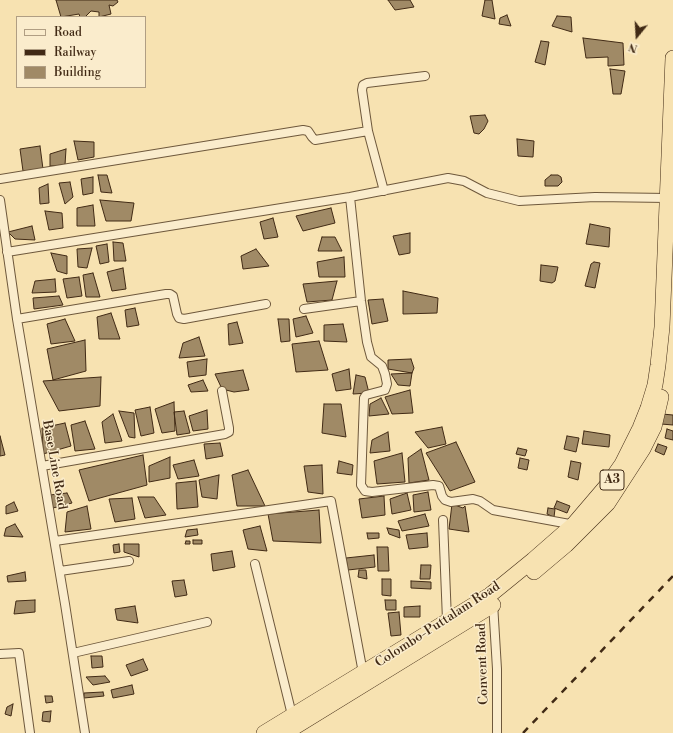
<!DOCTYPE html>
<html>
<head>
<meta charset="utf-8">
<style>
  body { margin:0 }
  #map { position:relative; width:673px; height:733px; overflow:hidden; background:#f7e2b1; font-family:"Libre Bodoni",serif }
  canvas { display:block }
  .legend { position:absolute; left:16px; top:16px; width:130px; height:72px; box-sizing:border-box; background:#faeccc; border:1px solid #b09e83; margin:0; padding:5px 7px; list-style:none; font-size:12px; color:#412a15 }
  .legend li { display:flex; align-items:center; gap:8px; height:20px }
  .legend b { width:20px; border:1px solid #b09e83 }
  .north { position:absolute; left:617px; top:16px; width:40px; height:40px; -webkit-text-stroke:3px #faeccc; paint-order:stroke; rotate:198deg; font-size:11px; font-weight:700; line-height:16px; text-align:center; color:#412a15 }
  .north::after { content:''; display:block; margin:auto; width:14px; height:18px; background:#412a15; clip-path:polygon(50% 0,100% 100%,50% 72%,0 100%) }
</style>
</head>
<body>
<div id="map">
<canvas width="673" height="733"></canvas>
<ul class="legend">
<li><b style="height:5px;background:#faeccc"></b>Road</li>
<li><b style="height:5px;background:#412a15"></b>Railway</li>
<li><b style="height:11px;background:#a08a66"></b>Building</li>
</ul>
<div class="north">N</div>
</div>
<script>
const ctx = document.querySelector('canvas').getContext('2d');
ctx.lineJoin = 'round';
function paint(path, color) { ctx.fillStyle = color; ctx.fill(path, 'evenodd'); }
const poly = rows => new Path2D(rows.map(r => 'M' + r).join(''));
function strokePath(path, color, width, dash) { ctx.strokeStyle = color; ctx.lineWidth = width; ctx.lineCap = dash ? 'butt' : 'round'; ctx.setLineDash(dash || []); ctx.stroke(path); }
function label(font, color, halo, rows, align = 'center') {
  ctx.font = font + ' "Libre Bodoni",serif'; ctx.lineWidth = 3; ctx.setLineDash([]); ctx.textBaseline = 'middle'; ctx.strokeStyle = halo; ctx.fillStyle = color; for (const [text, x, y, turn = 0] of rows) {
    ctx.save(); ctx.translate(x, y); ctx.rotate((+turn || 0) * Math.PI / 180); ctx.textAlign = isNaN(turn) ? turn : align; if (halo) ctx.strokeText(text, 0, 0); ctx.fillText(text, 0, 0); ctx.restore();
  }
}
const building = poly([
  [56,0,117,0,118,2,113,6,109,5,111,14,99,17,99,12,91,11,85,17,80,17,79,14,61,17,56,0],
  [388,0,410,0,414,7,395,10,388,0],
  [485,0,492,0,495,19,482,16,485,0],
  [507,15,511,26,499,24,500,18,507,15],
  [557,16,571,17,572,32,552,26,557,16],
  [583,38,623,43,624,65,608,66,608,57,586,58,583,38],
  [541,41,549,42,545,65,535,62,541,41],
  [610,69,625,71,621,94,613,94,610,69],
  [485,115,488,121,484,129,479,134,474,133,470,116,485,115],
  [517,139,534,141,533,157,518,156,517,139],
  [74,141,94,142,94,157,78,160,74,141],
  [40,146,43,169,23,171,20,149,40,146],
  [66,149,65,165,50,166,50,154,66,149],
  [98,175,107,175,112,193,101,192,98,175],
  [551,175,558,175,561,177,562,182,558,186,545,186,545,180,551,175],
  [93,177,93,193,83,195,81,179,93,177],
  [70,182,73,197,65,204,59,183,70,182],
  [48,184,49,203,40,204,39,188,48,184],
  [100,200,134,203,131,221,106,221,100,200],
  [93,205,95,226,77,226,77,208,93,205],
  [331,208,335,223,303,231,296,216,331,208],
  [45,211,62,213,63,228,49,230,45,211],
  [273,218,278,237,264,239,260,222,273,218],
  [590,224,610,228,609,247,586,244,590,224],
  [32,226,35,240,15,239,8,232,32,226],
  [410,233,410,253,399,255,393,236,410,233],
  [322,237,335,237,342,251,318,251,322,237],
  [113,242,123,243,126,261,114,261,113,242],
  [107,244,109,262,100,264,96,246,107,244],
  [92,248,87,268,78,267,77,249,92,248],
  [256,249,269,266,243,269,241,256,256,249],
  [51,253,67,256,67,274,57,271,51,253],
  [344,257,345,277,319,277,317,262,344,257],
  [594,262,600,263,595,288,585,286,591,264,594,262],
  [541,265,558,267,555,281,552,283,540,281,541,265],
  [123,268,126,289,112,291,107,272,123,268],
  [93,273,100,297,86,297,83,275,93,273],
  [79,277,82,296,67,298,63,279,79,277],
  [55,279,56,292,32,293,35,281,55,279],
  [337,281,332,300,307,302,303,284,337,281],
  [403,291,438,298,437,313,403,314,403,291],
  [59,296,63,305,34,309,33,298,59,296],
  [383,299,388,321,372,324,368,300,383,299],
  [135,308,139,325,127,327,125,310,135,308],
  [111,313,120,339,99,339,97,317,111,313],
  [306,316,313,333,296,337,293,319,306,316],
  [65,319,75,341,51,344,47,324,65,319],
  [278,319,289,319,290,341,281,342,278,319],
  [237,322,243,343,229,345,228,324,237,322],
  [343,324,347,342,324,341,324,325,343,324],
  [199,337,205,356,179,358,183,343,199,337],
  [85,340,86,371,53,380,47,349,85,340],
  [319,341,328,370,296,372,292,344,319,341],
  [207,359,206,375,189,377,187,362,207,359],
  [411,359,414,368,412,373,388,369,388,360,411,359],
  [349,369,351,389,336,391,332,374,349,369],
  [243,370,249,390,234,392,222,389,215,374,243,370],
  [412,373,410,386,398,385,391,374,412,373],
  [356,375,365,377,369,393,353,394,356,375],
  [101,377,100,406,59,411,43,381,101,377],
  [203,380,208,391,191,392,188,385,203,380],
  [410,390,413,413,392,414,385,397,410,390],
  [381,398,389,414,369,416,370,404,381,398],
  [174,402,175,431,162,433,155,409,174,402],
  [324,404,341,404,346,437,322,433,324,404],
  [150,407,154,433,141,436,135,410,150,407],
  [207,410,208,429,193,431,189,416,207,410],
  [119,411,134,413,135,438,129,437,119,411],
  [184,411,190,433,177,435,174,412,184,411],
  [113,414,122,441,105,443,102,422,113,414],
  [662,414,673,415,673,425,661,424,662,414],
  [85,421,95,449,75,451,71,425,85,421],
  [65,423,71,446,43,454,42,428,65,423],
  [442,427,446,444,428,448,415,432,442,427],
  [667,429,673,431,673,440,665,438,667,429],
  [584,431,610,435,609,447,582,444,584,431],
  [388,432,390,451,370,453,372,440,388,432],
  [0,436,5,455,0,456,0,436],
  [567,436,579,438,576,452,564,449,567,436],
  [456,442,475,482,450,491,426,453,456,442],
  [220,443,223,456,206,459,204,444,220,443],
  [658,444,667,447,664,455,655,451,658,444],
  [518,448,527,450,525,456,516,454,518,448],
  [421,449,429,480,409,483,408,458,421,449],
  [402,453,405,482,377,484,374,461,402,453],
  [143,455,147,485,89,501,79,470,143,455],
  [170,457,170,478,149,482,149,466,170,457],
  [520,458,529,460,527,470,518,468,520,458],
  [194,460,199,476,178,479,173,465,194,460],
  [339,461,353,465,352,475,337,473,339,461],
  [571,461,581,463,578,480,568,477,571,461],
  [322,465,323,494,308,492,304,466,322,465],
  [248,470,265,506,237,506,232,475,248,470],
  [219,475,217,499,202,497,199,480,219,475],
  [196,481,198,507,177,509,176,483,196,481],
  [428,492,431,510,414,512,413,495,428,492],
  [67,493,72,503,53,508,50,495,67,493],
  [407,493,411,510,392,514,390,499,407,493],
  [384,496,385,515,362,518,359,499,384,496],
  [138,497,154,497,166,515,145,518,138,497],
  [132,498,135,519,115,522,109,499,132,498],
  [557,501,570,506,567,513,554,508,557,501],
  [14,502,18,511,6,514,6,506,14,502],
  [452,504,463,508,465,506,469,532,449,529,452,504],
  [87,506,91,529,65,532,67,512,87,506],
  [548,508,555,509,554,517,547,514,548,508],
  [319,510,321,543,273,541,268,514,319,510],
  [425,514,429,526,402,531,398,521,425,514],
  [15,524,23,537,4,536,6,528,15,524],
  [260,526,267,551,248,549,243,530,260,526],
  [387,528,399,530,400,538,389,534,387,528],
  [197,529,198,535,185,537,187,530,197,529],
  [367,533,379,533,379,538,368,539,367,533],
  [427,533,428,547,409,549,406,535,427,533],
  [193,540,202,540,202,544,193,544,193,540],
  [186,541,190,541,190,544,185,544,186,541],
  [119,544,120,552,114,553,113,545,119,544],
  [124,544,139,544,139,557,124,552,124,544],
  [377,547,388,547,389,571,378,571,377,547],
  [232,551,235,567,213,571,211,554,232,551],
  [374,555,375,567,348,570,346,558,374,555],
  [421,565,431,565,430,579,420,579,421,565],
  [359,570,366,570,367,579,358,577,359,570],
  [25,572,26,581,8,582,7,576,25,572],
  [382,579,391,579,391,596,382,595,382,579],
  [184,580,187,595,175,597,172,581,184,580],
  [411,581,431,582,431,589,411,588,411,581],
  [35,600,35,612,14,614,16,601,35,600],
  [385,600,396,600,396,610,386,610,385,600],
  [135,606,138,623,117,620,115,609,135,606],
  [420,606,420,617,404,617,404,607,420,606],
  [399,612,401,635,391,636,388,613,399,612],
  [91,656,102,656,103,667,92,668,91,656],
  [143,659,148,670,131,676,126,665,143,659],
  [105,676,110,682,93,685,86,677,105,676],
  [132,685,134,694,113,698,111,690,132,685],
  [103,692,104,696,84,698,84,693,103,692],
  [45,696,52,696,53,702,46,703,45,696],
  [13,704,11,716,5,714,7,707,13,704],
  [51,711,50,722,42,721,43,712,51,711]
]);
paint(building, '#a08a66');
strokePath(building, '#412a15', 1);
const street = poly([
  [0,179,303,130,308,131,312,137,315,140,368,131],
  [384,191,368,131,362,90,363,85,367,83,425,76],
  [350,197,361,301,367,342,371,357,382,366,385,374,387,384,385,390,366,395,364,398,361,485,365,491,372,492,433,485,439,486,442,496,445,500,451,502,473,499,480,501,493,510,575,525],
  [0,200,17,319,65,604,85,733],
  [7,252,350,197,448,178,464,181,487,193,519,201,595,197,668,198],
  [304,309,361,301],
  [17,319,166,294,170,294,173,296,177,314,179,318,184,319,266,304],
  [42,466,225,434,229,432,229,428,222,391],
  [443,520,447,620],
  [55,541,331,501,363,673],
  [255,564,292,715],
  [60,571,129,561],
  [493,603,497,669,497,733],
  [73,653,207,622],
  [0,654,19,653,30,733]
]);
const highway = poly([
  [534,572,566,545,608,503,643,449,654,427,661,397],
  [264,733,490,595,533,560,573,525,608,484,622,464,640,428,648,408,655,385,658,365,662,327,673,58],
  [285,733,493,605]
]);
strokePath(street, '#6e583c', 10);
strokePath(highway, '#412a15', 16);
strokePath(street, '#faeccc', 8);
strokePath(highway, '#f7e2b1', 15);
strokePath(poly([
  [523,733,673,576]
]), '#412a15', 2.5, [7, 7]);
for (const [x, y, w] of [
  [612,480,24]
]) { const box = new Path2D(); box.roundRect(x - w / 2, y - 10, w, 20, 3); ctx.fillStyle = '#faeccc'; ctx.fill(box); strokePath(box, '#412a15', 1); }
label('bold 12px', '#412a15', null, [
  ["A3",612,480]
]);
label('13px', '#412a15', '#faeccc', [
  ["Base Line Road",54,465,80],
  ["Colombo-Puttalam Road",438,625,-33],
  ["Convent Road",483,664,-92]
]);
</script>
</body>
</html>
